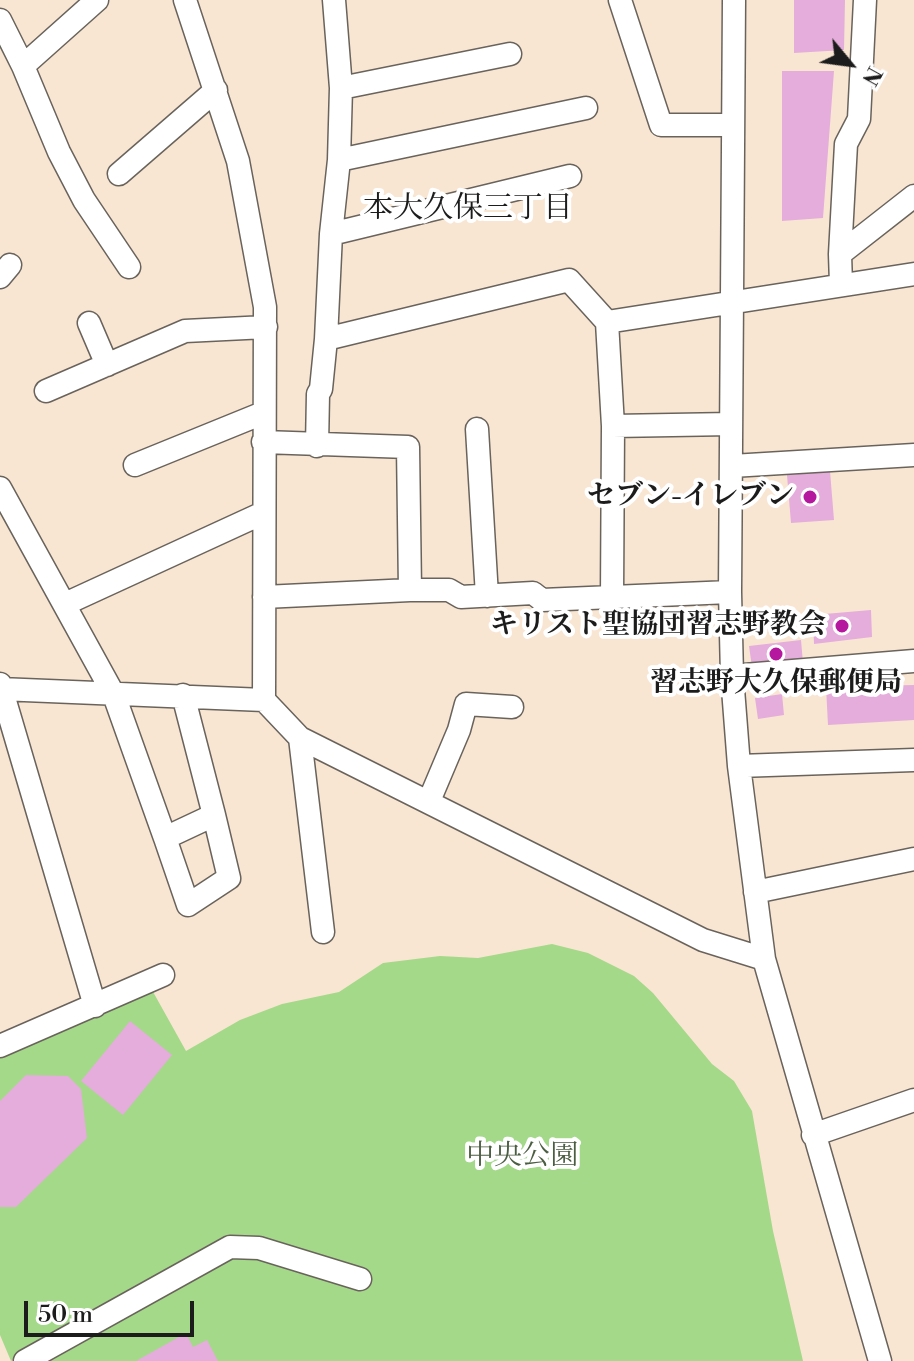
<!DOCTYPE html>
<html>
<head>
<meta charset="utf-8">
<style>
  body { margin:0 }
  #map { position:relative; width:914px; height:1361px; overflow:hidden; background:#f8e6d3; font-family:"Libre Bodoni",serif }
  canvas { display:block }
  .north { position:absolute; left:810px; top:24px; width:80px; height:80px; -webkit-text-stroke:6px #fff; paint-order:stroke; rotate:119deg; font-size:22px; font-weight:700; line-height:32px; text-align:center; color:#1c1c1c }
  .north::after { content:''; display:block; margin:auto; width:28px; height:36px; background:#1c1c1c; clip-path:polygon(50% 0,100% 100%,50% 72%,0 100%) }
  .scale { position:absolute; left:24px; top:1301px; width:170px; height:36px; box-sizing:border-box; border:4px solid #1c1c1c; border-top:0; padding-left:10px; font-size:24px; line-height:28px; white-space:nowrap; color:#1c1c1c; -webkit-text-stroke:6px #fff; paint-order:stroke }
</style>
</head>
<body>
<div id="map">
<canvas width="914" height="1361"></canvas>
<div class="north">N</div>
<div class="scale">50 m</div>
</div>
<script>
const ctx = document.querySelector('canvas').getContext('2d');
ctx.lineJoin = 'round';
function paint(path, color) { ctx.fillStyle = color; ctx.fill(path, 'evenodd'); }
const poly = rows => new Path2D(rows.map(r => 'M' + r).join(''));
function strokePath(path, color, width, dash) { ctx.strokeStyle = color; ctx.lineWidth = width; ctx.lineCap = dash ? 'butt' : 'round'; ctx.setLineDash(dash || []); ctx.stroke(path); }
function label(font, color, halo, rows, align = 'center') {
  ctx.font = font + ' "Libre Bodoni","Noto Serif JP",serif'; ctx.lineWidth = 8; ctx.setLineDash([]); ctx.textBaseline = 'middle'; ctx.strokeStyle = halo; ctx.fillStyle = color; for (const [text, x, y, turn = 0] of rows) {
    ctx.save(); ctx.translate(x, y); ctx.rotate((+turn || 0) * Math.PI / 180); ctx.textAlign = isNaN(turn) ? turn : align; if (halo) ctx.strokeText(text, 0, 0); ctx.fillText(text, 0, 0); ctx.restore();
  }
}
paint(poly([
  [552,944,588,953,634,976,653,993,712,1064,734,1081,752,1111,773,1231,803,1361,48,1361,49,1356,40,1341,11,1361,0,1335,0,1056,152,990,186,1051,240,1020,282,1004,339,992,383,963,440,956,478,958]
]), '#a4d989');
paint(poly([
  [794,0,845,0,844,50,794,53],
  [782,71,834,71,823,218,782,221],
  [830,471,834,520,791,523,787,475],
  [871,610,872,637,814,644,813,615],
  [801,640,803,663,752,667,749,646],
  [914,685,914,720,828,725,826,687],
  [782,694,784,715,758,719,755,698],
  [130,1021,172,1055,123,1115,81,1081],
  [26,1075,68,1076,81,1089,87,1138,16,1207,0,1207,0,1101],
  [186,1333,193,1347,207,1340,218,1361,136,1361]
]), '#e4addb');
const minor = poly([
  [185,0,238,161,265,307,264,700],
  [620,0,661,125,733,125],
  [734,0,730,592,732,676,739,766,764,959,880,1361],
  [0,20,23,66,59,152,84,200,129,267],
  [23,66,97,0],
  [341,88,510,54],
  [339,160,586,108],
  [119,174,216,90],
  [331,234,570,176],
  [840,254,914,196],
  [0,277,10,265],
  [841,284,840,254,846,144,859,119,865,0],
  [607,322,613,426,612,597],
  [89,323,107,365],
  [326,339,569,280,607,322,914,274],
  [46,391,185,331,266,327],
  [613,426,731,424],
  [477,429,487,596],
  [263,442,408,447,410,590],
  [317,446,318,394,321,389,326,339,331,234,339,160,341,88,334,0],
  [135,465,263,413],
  [732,466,914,455],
  [0,488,114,695,165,838,214,815,183,695],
  [264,597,410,590,449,590,461,597,533,593,542,600,730,592],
  [65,604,263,513],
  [732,676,914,661],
  [0,684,95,1006],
  [0,689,264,700,300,738,703,940,764,959],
  [300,738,323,932],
  [739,766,914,760],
  [429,801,459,730,466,704,512,707],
  [165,838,188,905,229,878,214,815],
  [755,892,914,859],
  [0,1046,163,975],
  [813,1135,914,1100],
  [25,1361,230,1247,259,1248,360,1279]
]);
strokePath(minor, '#69635c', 25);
strokePath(minor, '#fff', 22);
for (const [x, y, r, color] of [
  [810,497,8,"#b5179e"],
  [842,626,8,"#b5179e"],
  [776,654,8,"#b5179e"]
]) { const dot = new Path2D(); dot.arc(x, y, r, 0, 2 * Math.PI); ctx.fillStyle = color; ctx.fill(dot); strokePath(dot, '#fff', 3); }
label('bold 28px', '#1c1c1c', '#fff', [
  ["セブン-イレブン",794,497],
  ["キリスト聖協団習志野教会",826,626],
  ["習志野大久保郵便局",776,684,"center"]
], 'right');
label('28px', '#4c5e42', '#fff', [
  ["中央公園",522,1157]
]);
label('30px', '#1c1c1c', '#fff', [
  ["本大久保三丁目",468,210]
]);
</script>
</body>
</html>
